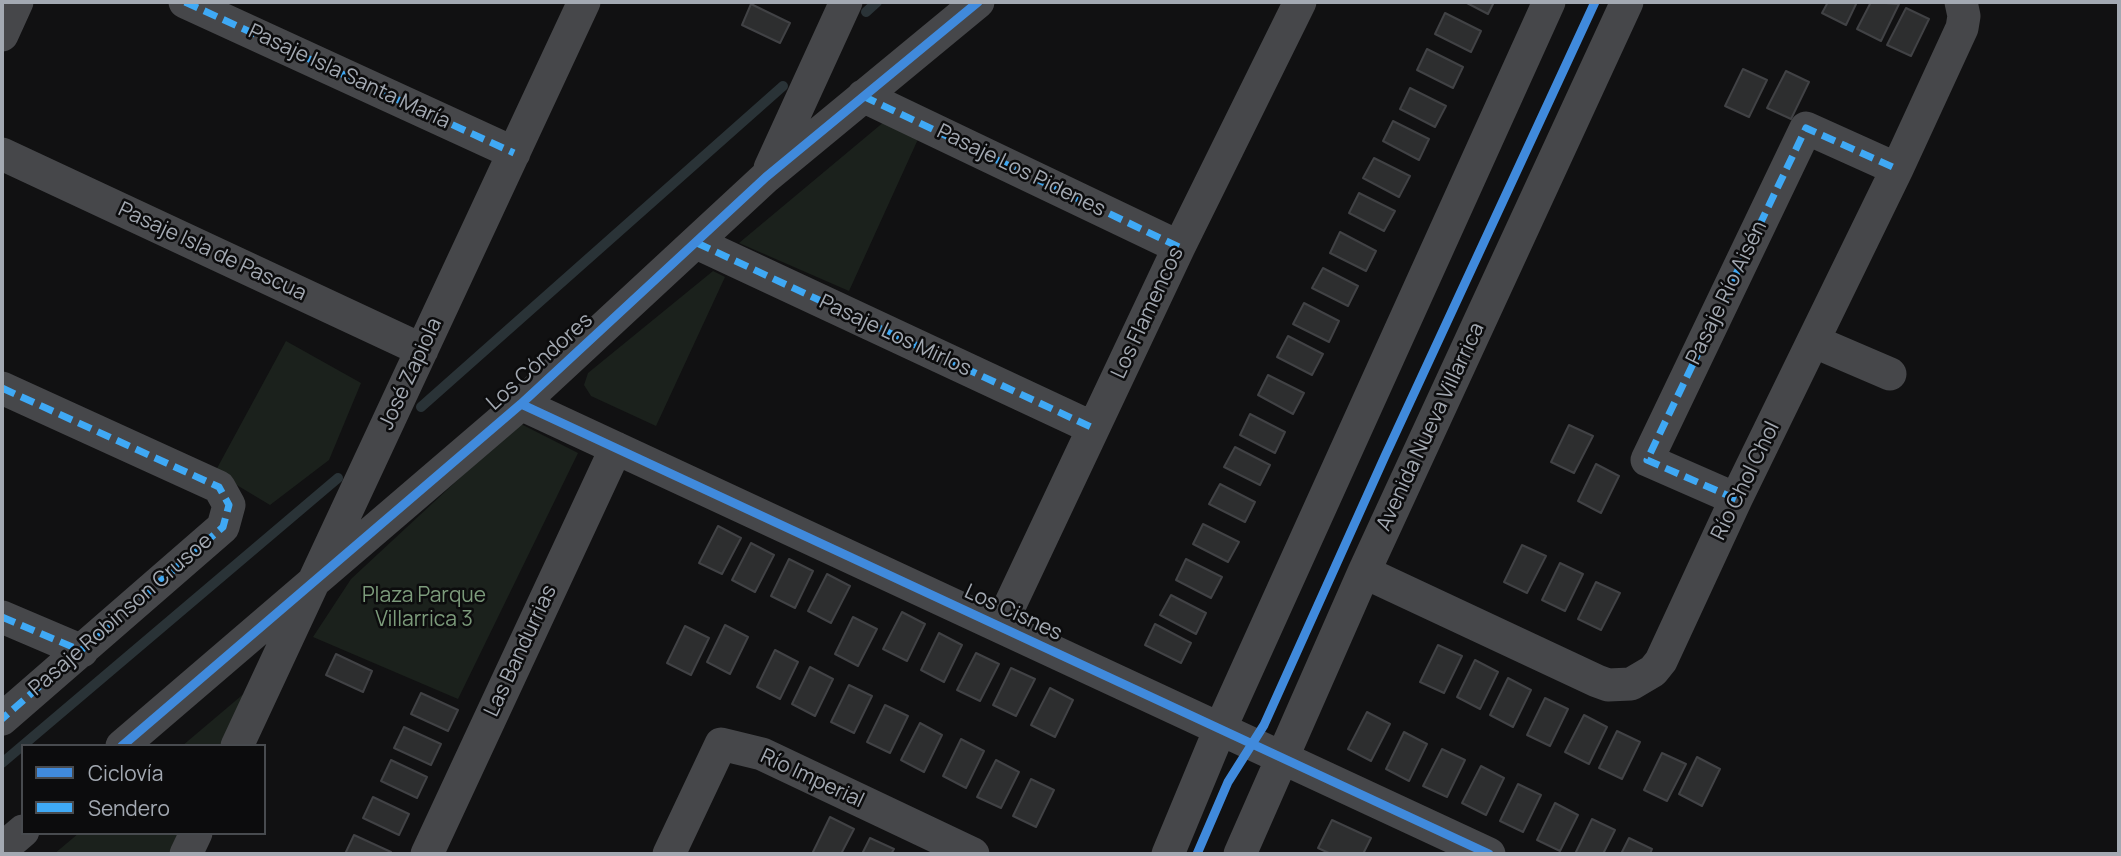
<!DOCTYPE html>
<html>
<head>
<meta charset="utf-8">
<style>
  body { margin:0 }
  #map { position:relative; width:2121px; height:856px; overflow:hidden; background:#111112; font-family:Manrope,sans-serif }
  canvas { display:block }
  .frame { position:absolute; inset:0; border:4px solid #a3a9b2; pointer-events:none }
  .legend { position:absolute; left:21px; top:744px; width:245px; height:91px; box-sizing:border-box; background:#0c0c0d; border:2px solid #484b4f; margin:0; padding:9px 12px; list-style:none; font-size:21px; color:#a3a9b2 }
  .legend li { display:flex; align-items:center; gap:14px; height:35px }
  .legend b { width:35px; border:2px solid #484b4f }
</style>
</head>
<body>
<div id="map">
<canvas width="2121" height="856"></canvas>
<div class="frame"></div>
<ul class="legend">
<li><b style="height:9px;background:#408adc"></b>Ciclovía</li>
<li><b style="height:9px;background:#3fa9f5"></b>Sendero</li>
</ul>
</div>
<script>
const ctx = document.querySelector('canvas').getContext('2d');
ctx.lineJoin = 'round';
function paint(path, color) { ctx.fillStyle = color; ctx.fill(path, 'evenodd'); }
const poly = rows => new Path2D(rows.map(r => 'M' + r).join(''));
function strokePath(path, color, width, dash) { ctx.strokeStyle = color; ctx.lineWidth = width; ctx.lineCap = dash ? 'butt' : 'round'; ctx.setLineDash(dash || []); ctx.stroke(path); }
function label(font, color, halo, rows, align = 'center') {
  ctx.font = font + ' Manrope,sans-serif'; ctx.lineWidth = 5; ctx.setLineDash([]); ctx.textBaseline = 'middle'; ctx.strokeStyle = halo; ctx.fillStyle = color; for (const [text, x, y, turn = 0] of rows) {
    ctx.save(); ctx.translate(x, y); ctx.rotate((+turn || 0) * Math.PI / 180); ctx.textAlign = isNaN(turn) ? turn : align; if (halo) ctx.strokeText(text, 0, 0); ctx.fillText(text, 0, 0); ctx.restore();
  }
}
paint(poly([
  [885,121,919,137,849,291,739,243],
  [713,271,725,277,656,426,591,396,584,385,588,373],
  [286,341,361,383,329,460,270,505,215,472],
  [519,423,578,453,458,699,313,637,351,579],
  [247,691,221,746,182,746],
  [79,833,179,833,169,854,54,854]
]), '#1b211c');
strokePath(poly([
  [866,12,877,2],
  [421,407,783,86],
  [2,763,338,478]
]), '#2a3337', 10);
const building = poly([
  [1465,2,1494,2,1488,14,1465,2],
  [1828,2,1857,2,1846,25,1822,13,1828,2],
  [1871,2,1899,4,1881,41,1857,29,1871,2],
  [751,4,790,23,780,43,742,25,751,4],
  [1906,8,1929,19,1911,56,1887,45,1906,8],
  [1445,13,1481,31,1471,52,1435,34,1445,13],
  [1427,49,1463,67,1453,88,1417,70,1427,49],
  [1743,69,1767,80,1749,117,1725,106,1743,69],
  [1786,71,1809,82,1791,119,1767,108,1786,71],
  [1410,88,1446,106,1435,127,1400,109,1410,88],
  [1393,121,1429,139,1419,160,1383,141,1393,121],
  [1374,158,1410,176,1399,197,1363,178,1374,158],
  [1359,193,1395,211,1384,231,1349,213,1359,193],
  [1340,232,1376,251,1366,271,1330,253,1340,232],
  [1323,268,1358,286,1348,306,1312,288,1323,268],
  [1304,303,1339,321,1329,342,1293,324,1304,303],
  [1288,336,1323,354,1312,375,1277,357,1288,336],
  [1268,375,1304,393,1293,414,1258,395,1268,375],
  [1250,414,1285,432,1275,453,1240,435,1250,414],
  [1569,425,1593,436,1574,473,1551,462,1569,425],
  [1235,447,1270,465,1260,485,1224,467,1235,447],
  [1596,464,1619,476,1601,513,1578,501,1596,464],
  [1220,484,1255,502,1245,522,1209,504,1220,484],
  [1203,524,1239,542,1228,562,1193,544,1203,524],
  [718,526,741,538,722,574,699,563,718,526],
  [751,543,774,555,755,592,732,580,751,543],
  [1522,545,1546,556,1527,593,1504,582,1522,545],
  [789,559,813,571,795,608,771,596,789,559],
  [1186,559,1222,577,1211,598,1176,580,1186,559],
  [1560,563,1583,574,1565,611,1542,600,1560,563],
  [827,574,850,586,831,623,808,611,827,574],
  [1596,582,1620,593,1601,630,1578,619,1596,582],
  [1171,595,1206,613,1196,634,1160,615,1171,595],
  [902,612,925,624,907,661,883,649,902,612],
  [853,617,877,629,858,666,835,654,853,617],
  [1155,624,1191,643,1181,663,1145,645,1155,624],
  [725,625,748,637,730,674,707,662,725,625],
  [685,626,709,638,691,675,667,663,685,626],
  [939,633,962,645,944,682,921,670,939,633],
  [1438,645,1462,656,1444,693,1420,682,1438,645],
  [775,650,798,662,780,699,757,687,775,650],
  [976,653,999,664,980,701,957,690,976,653],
  [336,654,372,671,363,692,326,675,336,654],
  [1475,660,1498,672,1480,709,1457,697,1475,660],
  [810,667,833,679,815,716,792,704,810,667],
  [1011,668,1035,679,1016,716,993,705,1011,668],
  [1508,678,1531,690,1513,727,1490,715,1508,678],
  [849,685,872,696,854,733,831,722,849,685],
  [1050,688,1073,700,1055,737,1031,725,1050,688],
  [421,693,458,710,448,731,411,714,421,693],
  [1545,698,1568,709,1550,746,1527,735,1545,698],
  [885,705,908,716,890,753,867,742,885,705],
  [1367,712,1390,724,1371,761,1348,749,1367,712],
  [1584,715,1607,727,1589,764,1565,752,1584,715],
  [920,723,942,735,924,772,901,760,920,723],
  [404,727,441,744,431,765,394,748,404,727],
  [1617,731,1640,742,1622,779,1599,768,1617,731],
  [1404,732,1427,744,1409,781,1386,769,1404,732],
  [961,739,984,751,966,788,943,776,961,739],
  [1442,749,1465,760,1447,797,1423,786,1442,749],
  [1662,753,1686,764,1667,801,1644,790,1662,753],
  [1697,757,1720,769,1702,806,1679,794,1697,757],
  [391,760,427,777,417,798,381,781,391,760],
  [996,760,1019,772,1001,808,977,797,996,760],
  [1481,766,1504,778,1486,815,1462,803,1481,766],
  [1031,779,1054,790,1036,827,1013,816,1031,779],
  [1518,784,1541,795,1523,832,1500,821,1518,784],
  [373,797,409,814,399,835,363,818,373,797],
  [1555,803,1578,815,1560,851,1537,840,1555,803],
  [830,817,854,829,841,854,812,854,830,817],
  [1592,819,1615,830,1603,854,1575,854,1592,819],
  [1332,820,1371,838,1363,854,1331,854,1318,848,1332,820],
  [354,835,391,852,389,854,345,854,354,835],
  [870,838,894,849,891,854,862,854,870,838],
  [1629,838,1652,849,1650,854,1621,854,1629,838]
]);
paint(building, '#2d2e2f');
strokePath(building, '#414245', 2);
strokePath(poly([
  [185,2,514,153],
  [2,35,17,2],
  [863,96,1179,247],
  [2,154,422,350],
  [770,168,846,2],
  [697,243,1093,428],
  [1813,341,1890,374],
  [2,388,219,487,229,505,223,527,2,719],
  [521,404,1489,854],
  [1736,499,1647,460,1806,128,1897,169],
  [1364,572,1597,681,1608,685,1631,684,1653,671,1661,661,1736,499,1897,169,1962,28,1964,16,1961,2],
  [2,617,82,651],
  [1000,626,1179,247,1300,2],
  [122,746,521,404,766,177,978,2],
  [237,746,584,2],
  [2,849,23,831],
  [186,854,196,833],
  [427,854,616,448],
  [669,854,721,744,762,754,973,854],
  [1168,854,1220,729,1549,2],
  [1240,854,1364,572,1627,2]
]), '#46474a', 33);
strokePath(poly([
  [185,2,514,153],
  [863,96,1179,247],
  [697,243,1093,428],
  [2,388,219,487,229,505,223,527,2,719],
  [1736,499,1647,460,1806,128,1897,169],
  [2,617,82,651]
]), '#3fa9f5', 7, [14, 7]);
strokePath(poly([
  [521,404,1489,854],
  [122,746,521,404,766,177,978,2],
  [1197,854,1228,782,1264,725,1385,456,1595,2]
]), '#408adc', 9);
label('21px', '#a3a9b2', '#0c0c0d', [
  ["Pasaje Isla Santa María",349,77,25],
  ["Pasaje Los Pidenes",1021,171,26],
  ["Pasaje Isla de Pascua",212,252,25],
  ["Pasaje Río Aisén",1727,293,-64],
  ["Los Flamencos",1148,313,-65],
  ["Pasaje Los Mirlos",895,336,25],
  ["Los Cóndores",540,362,-42],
  ["José Zapiola",411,374,-65],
  ["Avenida Nueva Villarrica",1431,427,-65],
  ["Río Chol Chol",1746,481,-64],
  ["Los Cisnes",1013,613,25],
  ["Pasaje Robinson Crusoe",121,615,-41],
  ["Las Bandurrias",521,651,-65],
  ["Río Imperial",812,779,25]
]);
label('21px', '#7c9b7b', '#0c0c0d', [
  ["Plaza Parque",424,596],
  ["Villarrica 3",424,620]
]);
</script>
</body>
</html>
